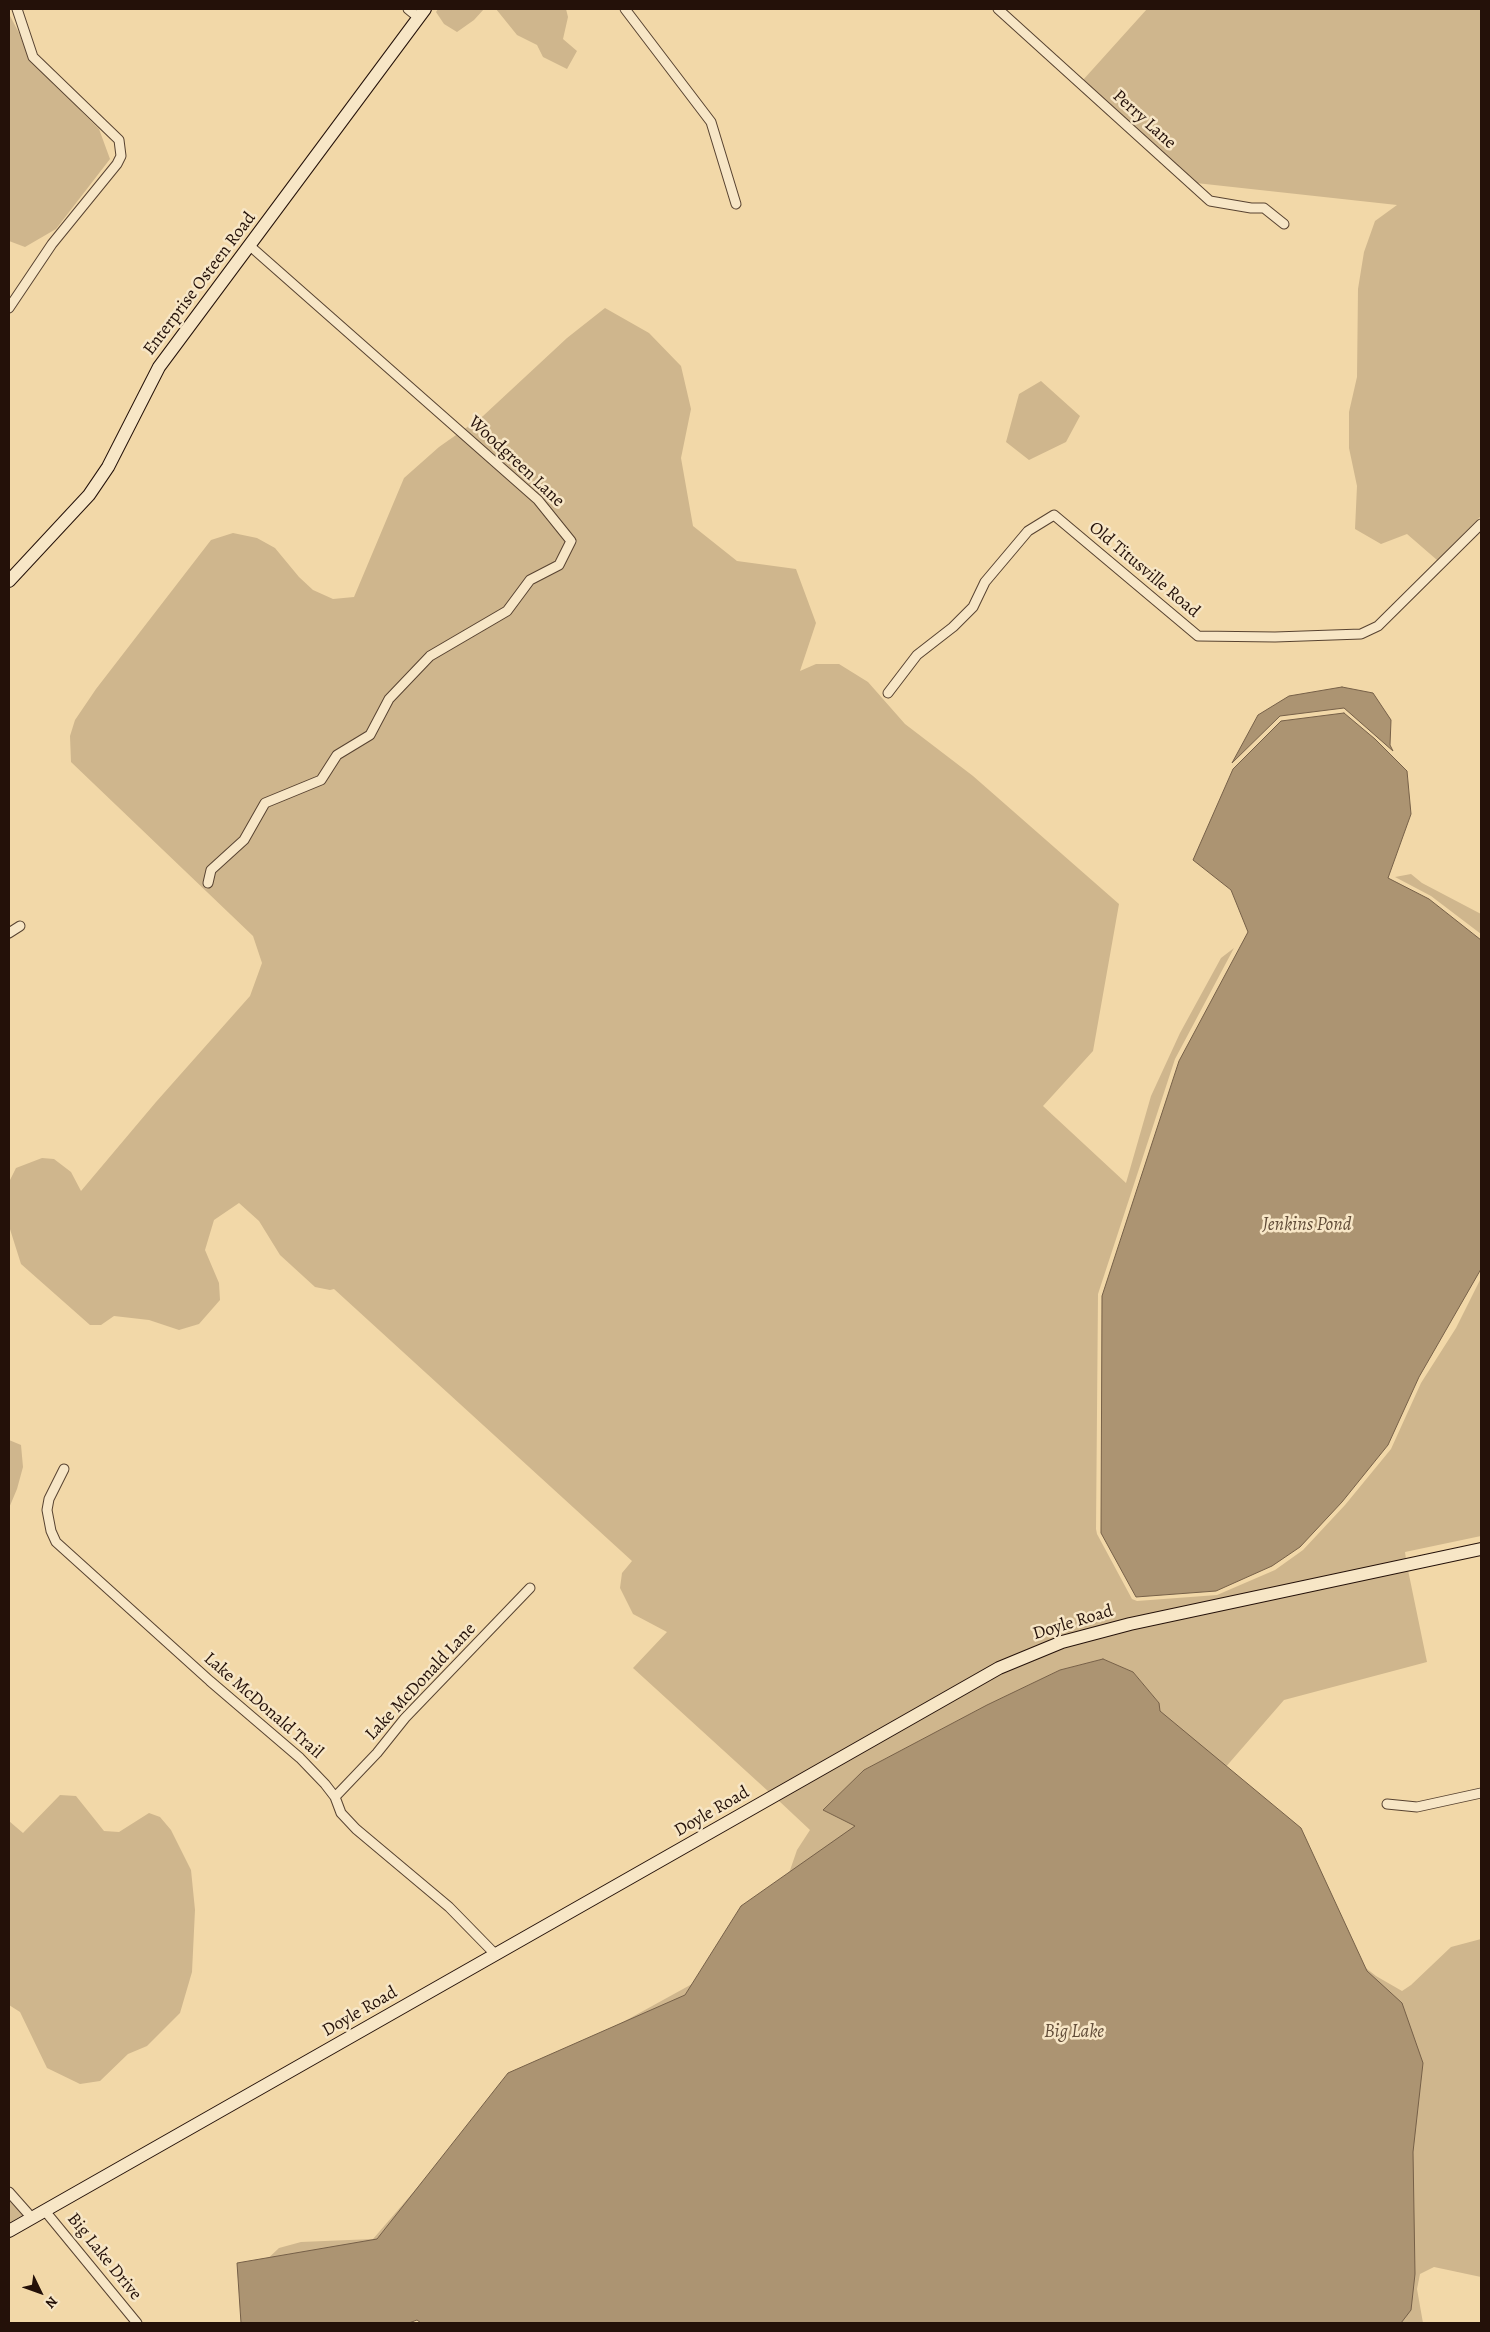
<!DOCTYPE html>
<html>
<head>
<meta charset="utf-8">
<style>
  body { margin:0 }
  #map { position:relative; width:1490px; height:2332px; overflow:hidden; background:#f2d8a8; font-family:Alegreya,serif }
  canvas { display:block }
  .frame { position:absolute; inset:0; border:10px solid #241109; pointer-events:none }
  .north { position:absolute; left:15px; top:2267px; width:50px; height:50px; -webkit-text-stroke:4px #f7e6c6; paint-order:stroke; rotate:132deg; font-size:14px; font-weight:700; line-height:20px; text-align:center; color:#241109 }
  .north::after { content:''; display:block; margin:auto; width:18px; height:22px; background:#241109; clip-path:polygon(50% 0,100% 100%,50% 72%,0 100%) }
</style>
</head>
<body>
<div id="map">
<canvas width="1490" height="2332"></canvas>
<div class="frame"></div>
<div class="north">N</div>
</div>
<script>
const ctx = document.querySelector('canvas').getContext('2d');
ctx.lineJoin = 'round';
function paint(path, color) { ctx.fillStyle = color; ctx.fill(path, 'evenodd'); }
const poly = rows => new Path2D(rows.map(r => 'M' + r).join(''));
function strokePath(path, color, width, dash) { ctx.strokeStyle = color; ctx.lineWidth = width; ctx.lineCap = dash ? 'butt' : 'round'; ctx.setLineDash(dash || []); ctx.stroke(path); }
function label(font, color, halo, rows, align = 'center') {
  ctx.font = font + ' Alegreya,serif'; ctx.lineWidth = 5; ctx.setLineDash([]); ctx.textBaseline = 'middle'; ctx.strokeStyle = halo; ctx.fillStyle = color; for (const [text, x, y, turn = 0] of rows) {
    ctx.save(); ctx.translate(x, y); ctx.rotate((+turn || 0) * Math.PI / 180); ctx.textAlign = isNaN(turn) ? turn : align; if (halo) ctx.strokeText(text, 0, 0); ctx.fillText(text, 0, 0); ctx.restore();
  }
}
paint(poly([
  [438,9,484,9,474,20,457,32,444,24,436,12],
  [496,9,566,9,568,17,563,39,577,51,567,69,543,57,537,45,517,35],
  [1147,9,1481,9,1481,516,1437,560,1407,534,1381,544,1355,529,1357,486,1349,448,1349,412,1357,377,1358,289,1364,252,1375,221,1397,205,1196,183,1083,80],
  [9,14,19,33,30,61,99,129,110,159,56,229,25,247,9,241],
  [605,308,649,333,681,366,691,409,681,458,693,526,737,561,796,569,816,623,800,671,816,664,839,664,868,682,905,724,973,776,1119,904,1093,1051,1043,1106,1126,1183,1151,1096,1180,1033,1221,958,1234,948,1175,1059,1098,1294,1096,1529,1097,1534,1132,1599,1137,1601,1217,1595,1275,1570,1303,1550,1345,1505,1391,1449,1421,1383,1456,1328,1481,1278,1481,1536,1405,1552,1406,1559,1059,1637,769,1792,633,1668,667,1632,633,1614,620,1588,622,1573,632,1561,334,1289,330,1290,315,1287,280,1255,259,1221,239,1203,214,1220,205,1250,219,1283,220,1300,199,1324,179,1330,149,1320,114,1316,101,1325,90,1325,21,1264,9,1226,9,1182,16,1168,42,1158,54,1159,71,1172,81,1191,156,1102,250,996,262,963,253,936,71,762,70,736,75,720,96,689,211,540,233,533,257,538,275,548,299,577,313,590,333,599,354,597,404,478,439,447,483,416,567,338],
  [1041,381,1080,416,1066,442,1029,460,1006,442,1019,394],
  [1411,874,1422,883,1481,914,1481,934,1431,896,1395,877],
  [9,1440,21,1445,23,1467,17,1489,9,1508],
  [1408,1570,1427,1662,1284,1700,1204,1792,1353,1958,1376,1976,1402,1991,1411,1985,1451,1947,1481,1939,1481,2277,1434,2267,1420,2274,1417,2289,1423,2323,429,2323,414,2315,395,2323,261,2265,279,2248,301,2242,373,2239,435,2167,614,2027,703,1978,786,1882,797,1850,810,1830,778,1800,1002,1673,1064,1647,1132,1630],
  [1103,1659,1133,1672,1159,1703,862,1829,823,1810,864,1770,987,1705,1060,1670],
  [60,1795,76,1796,104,1831,119,1832,149,1813,160,1817,171,1830,191,1870,195,1910,192,1972,180,2013,147,2046,128,2054,100,2081,80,2084,47,2068,20,2012,9,2005,9,1821,23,1833],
  [9,2200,23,2215,9,2223]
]), '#cfb68d');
const water = poly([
  [1342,687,1373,693,1391,720,1390,745,1393,751,1344,708,1280,716,1232,763,1258,715,1289,696,1342,687],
  [1344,713,1375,739,1407,771,1411,814,1388,878,1429,899,1481,940,1481,1269,1419,1377,1388,1445,1342,1502,1300,1547,1272,1566,1216,1591,1136,1597,1101,1533,1102,1296,1179,1061,1248,932,1231,890,1193,860,1233,769,1281,721,1344,713],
  [1103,1659,1133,1672,1159,1703,1160,1711,1301,1828,1367,1971,1402,2003,1423,2063,1413,2152,1415,2274,1411,2310,1401,2323,421,2323,417,2320,409,2323,241,2323,237,2263,377,2239,508,2073,685,1995,741,1906,855,1826,823,1810,864,1770,987,1705,1060,1670,1103,1659]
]);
paint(water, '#ac9472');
strokePath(water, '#766048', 1);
const street = poly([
  [408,9,419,18],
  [625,9,711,122,736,204],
  [998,9,1210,201,1251,208,1264,208,1284,224],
  [9,308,52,244,117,164,121,156,119,140,33,57,17,9],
  [888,693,917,655,953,627,973,607,985,582,1028,531,1054,515,1198,636,1275,637,1361,634,1378,626,1481,524],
  [208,883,211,870,244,840,265,803,321,780,337,755,370,735,389,699,430,656,507,611,530,580,559,565,571,541,538,500,250,246],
  [9,933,20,926],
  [64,1469,49,1499,47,1510,51,1531,56,1542,210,1681,300,1758,325,1784,335,1797,341,1813,356,1829,449,1907,496,1955],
  [335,1797,377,1753,405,1718,530,1588],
  [1387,1804,1417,1807,1481,1793],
  [9,2192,32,2218],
  [45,2211,137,2323]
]);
const secondary = poly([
  [9,581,89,495,108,467,159,367,425,9],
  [9,2231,999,1668,1062,1642,1130,1624,1481,1549]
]);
strokePath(street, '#584331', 11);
strokePath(secondary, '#241109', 14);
strokePath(street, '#f7e6c6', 9);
strokePath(secondary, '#f7e6c6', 12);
label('18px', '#241109', '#f7e6c6', [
  ["Perry Lane",1144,120,42],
  ["Enterprise Osteen Road",200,284,-53],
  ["Woodgreen Lane",516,462,43],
  ["Old Titusville Road",1144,570,40],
  ["Doyle Road",1073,1623,-17],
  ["Lake McDonald Lane",421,1682,-47],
  ["Lake McDonald Trail",263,1706,41],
  ["Doyle Road",712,1812,-30],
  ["Doyle Road",360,2012,-30],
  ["Big Lake Drive",104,2257,51]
]);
label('italic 19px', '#614c38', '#f7e6c6', [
  ["Jenkins Pond",1307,1225],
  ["Big Lake",1074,2032]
]);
</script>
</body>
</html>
